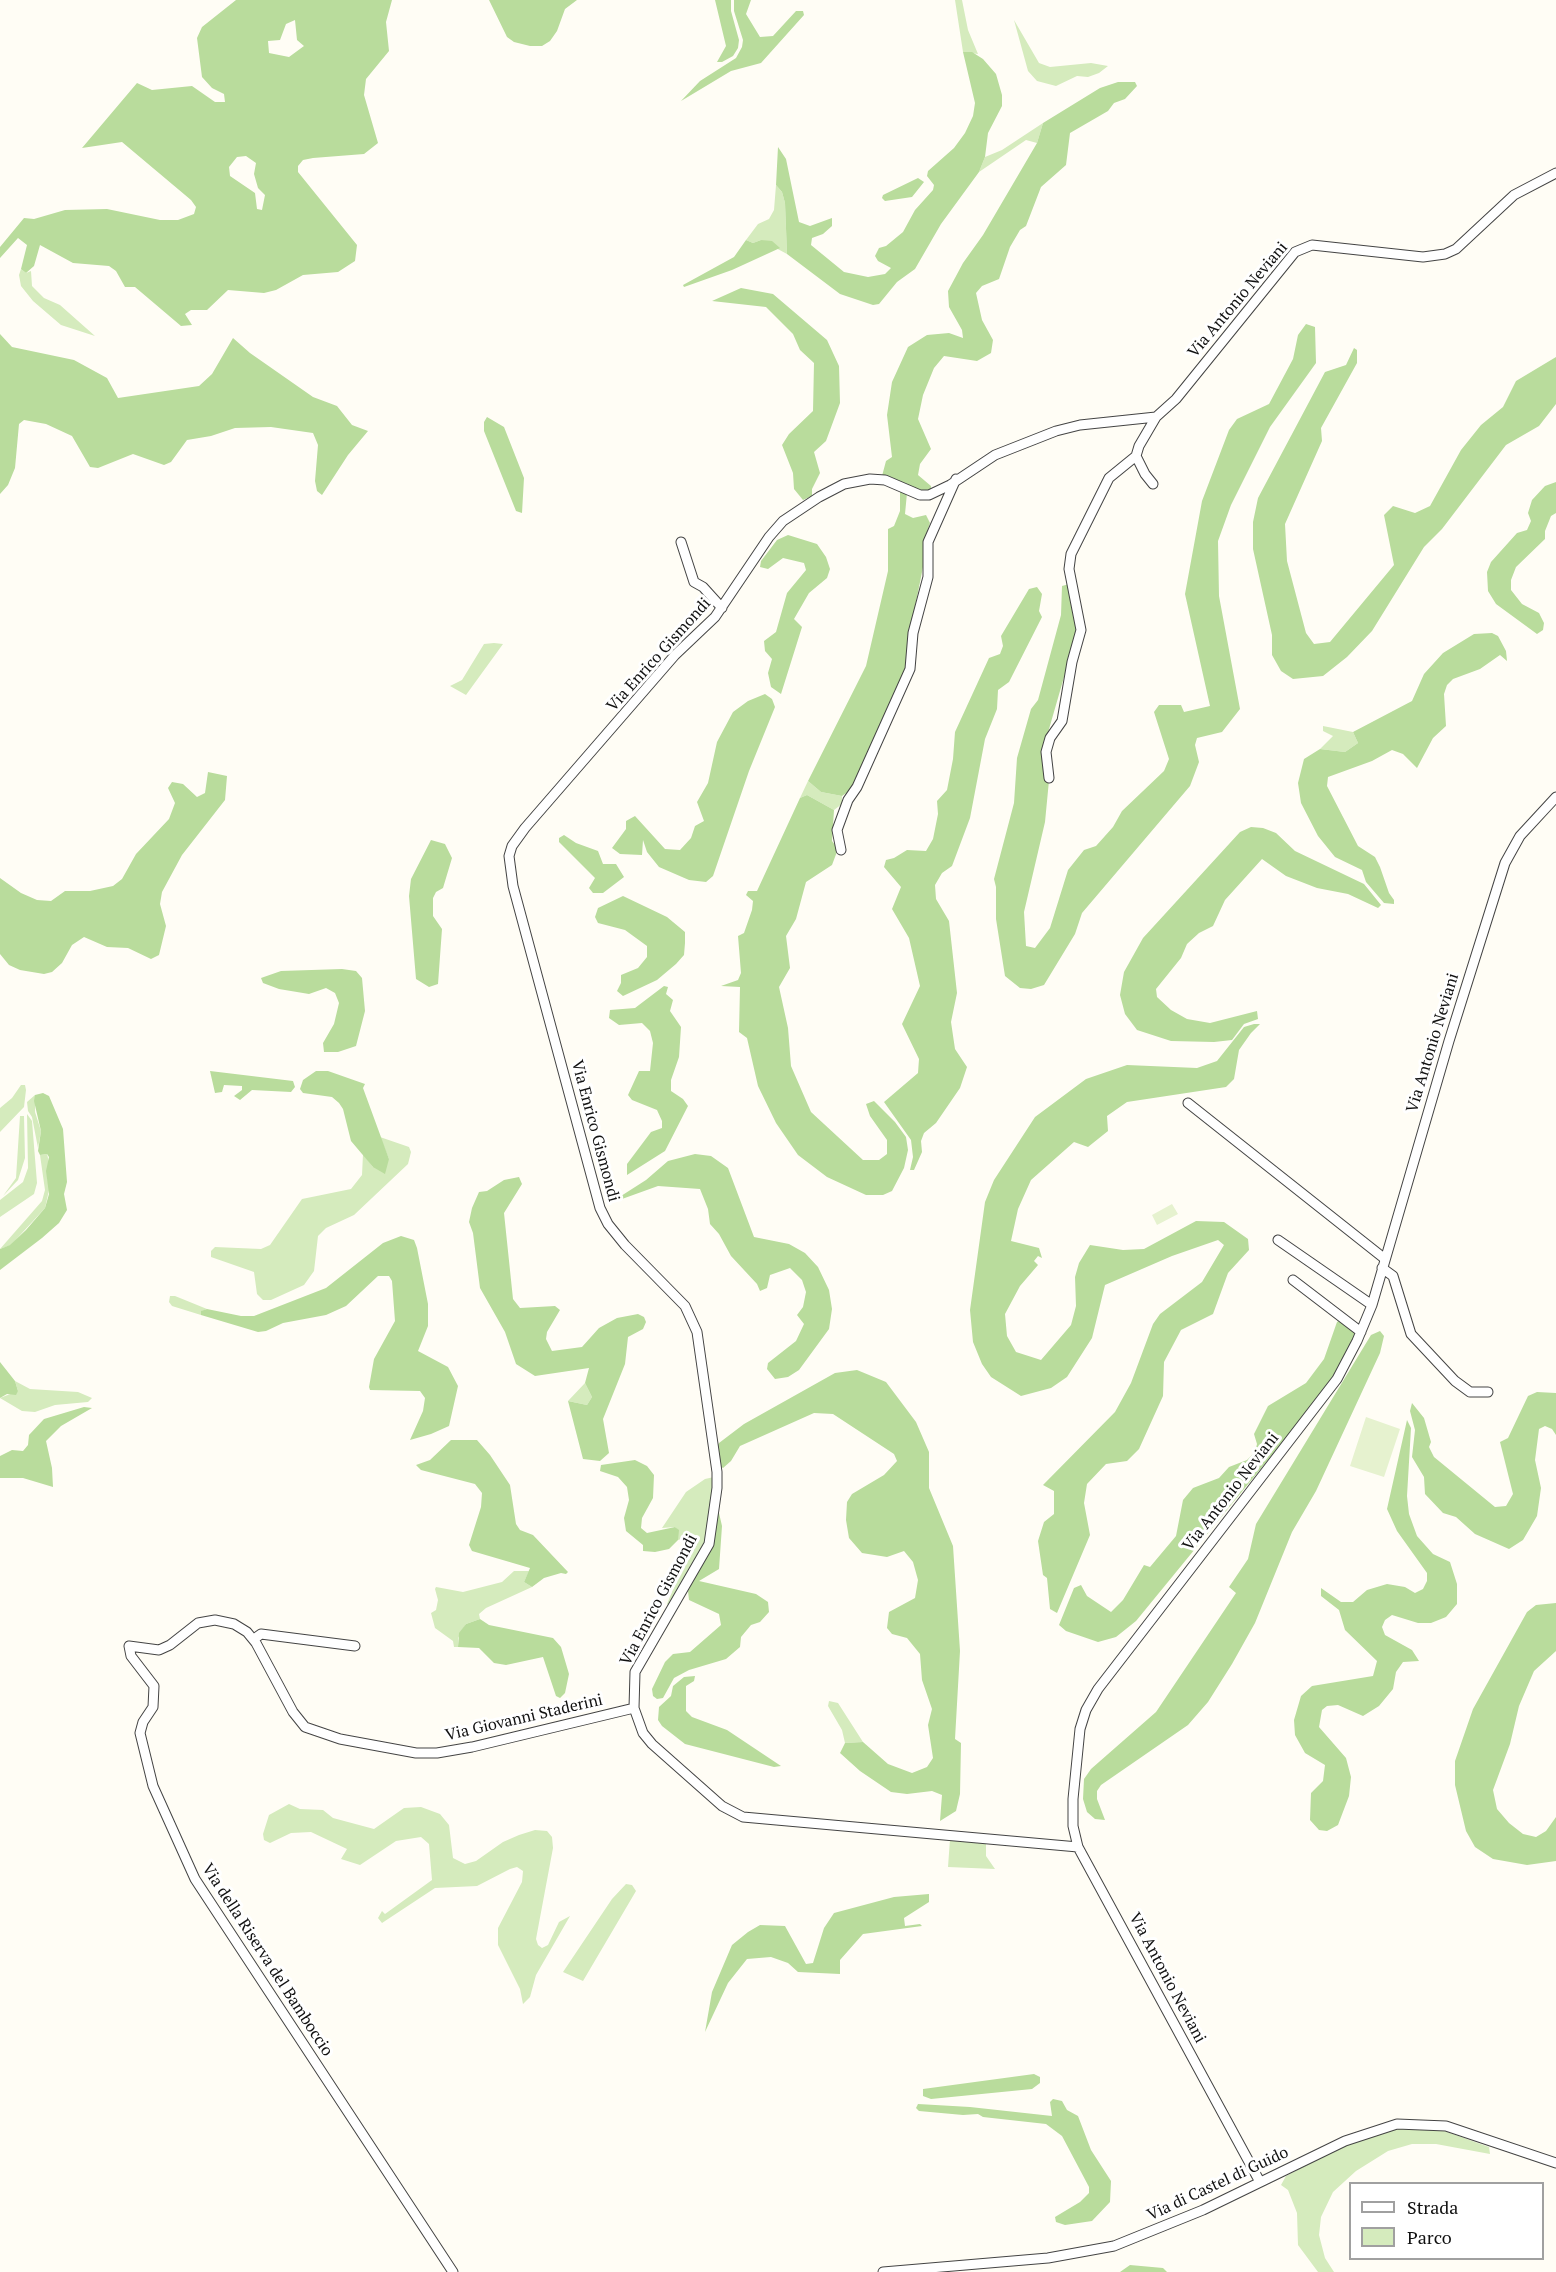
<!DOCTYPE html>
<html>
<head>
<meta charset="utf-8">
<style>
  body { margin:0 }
  #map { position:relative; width:1556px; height:2272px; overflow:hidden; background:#fffdf5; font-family:"PT Serif",serif }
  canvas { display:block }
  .legend { position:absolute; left:1349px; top:2182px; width:195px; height:78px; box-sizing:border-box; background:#fff; border:2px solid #a0a0a0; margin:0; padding:8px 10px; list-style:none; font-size:18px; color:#111 }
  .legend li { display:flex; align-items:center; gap:12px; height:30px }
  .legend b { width:30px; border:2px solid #a0a0a0 }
</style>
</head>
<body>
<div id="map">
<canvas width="1556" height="2272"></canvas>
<ul class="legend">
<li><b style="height:8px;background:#fff"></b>Strada</li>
<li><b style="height:16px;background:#d5ebbd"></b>Parco</li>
</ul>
</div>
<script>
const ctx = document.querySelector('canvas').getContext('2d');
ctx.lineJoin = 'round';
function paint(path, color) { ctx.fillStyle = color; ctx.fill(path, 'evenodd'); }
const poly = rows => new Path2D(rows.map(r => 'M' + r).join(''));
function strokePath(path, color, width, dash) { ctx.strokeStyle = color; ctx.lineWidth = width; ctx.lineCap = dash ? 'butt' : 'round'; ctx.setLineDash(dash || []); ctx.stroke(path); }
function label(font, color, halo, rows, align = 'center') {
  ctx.font = font + ' "PT Serif",serif'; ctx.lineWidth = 6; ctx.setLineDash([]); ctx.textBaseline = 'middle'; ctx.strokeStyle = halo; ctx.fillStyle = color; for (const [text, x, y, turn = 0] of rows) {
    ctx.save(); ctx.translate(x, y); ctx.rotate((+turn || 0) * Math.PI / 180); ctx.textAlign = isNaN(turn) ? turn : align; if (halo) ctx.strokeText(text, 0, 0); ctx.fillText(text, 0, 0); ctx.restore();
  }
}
paint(poly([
  [955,0,962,0,968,30,978,54,963,52],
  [1014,20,1039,63,1050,67,1091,63,1108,66,1099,73,1088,77,1077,76,1056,86,1037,81,1028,71],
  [1043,123,1037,143,1026,140,979,172,985,157,1002,150],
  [776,185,782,192,785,203,787,254,761,240,753,243,746,240,758,224,769,219,774,210],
  [21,269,26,273,31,271,32,286,44,298,60,305,95,336,61,325,33,301,21,286,19,275],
  [494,643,503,644,466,695,450,686,462,680,484,644],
  [1323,726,1353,732,1358,743,1345,752,1320,749,1333,736,1323,731],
  [808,781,821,792,842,796,842,804,834,810,807,795,800,798],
  [21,1085,25,1085,26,1090,24,1107,0,1132,0,1108,12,1098],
  [35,1095,35,1112,41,1131,38,1148,32,1117,28,1111,27,1102],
  [27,1114,32,1121,37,1183,34,1194,0,1217,0,1200,23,1182,28,1168],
  [20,1116,24,1116,25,1158,18,1180,3,1196,16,1178],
  [380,1137,409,1147,411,1152,408,1164,354,1215,326,1228,318,1236,314,1271,304,1285,271,1300,263,1300,257,1294,254,1272,211,1257,211,1251,215,1247,261,1249,270,1245,302,1199,351,1189,362,1175,363,1154,373,1167,389,1159],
  [47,1154,49,1162,47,1178,50,1186,45,1208,11,1245,0,1249,42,1201,45,1190,40,1155],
  [170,1296,175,1296,207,1309,202,1311,201,1315,172,1306,169,1302],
  [15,1381,30,1389,78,1392,92,1398,88,1402,55,1405,35,1412,22,1411,0,1398,18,1391],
  [585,1383,592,1397,587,1405,568,1401],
  [714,1477,705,1545,670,1606,667,1604,689,1551,689,1542,684,1538,678,1540,678,1530,675,1527,662,1528,686,1492,705,1479],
  [514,1571,529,1571,524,1582,532,1587,486,1608,479,1614,480,1619,466,1624,458,1638,458,1647,454,1647,453,1641,435,1628,431,1613,436,1610,438,1600,435,1589,436,1587,463,1592,502,1582],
  [829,1701,838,1703,863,1742,845,1743,842,1730,828,1706],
  [289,1804,300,1809,323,1810,333,1818,374,1829,404,1808,421,1807,440,1814,449,1825,453,1858,465,1864,476,1861,503,1842,519,1835,535,1830,547,1831,552,1837,553,1848,536,1939,538,1945,542,1948,548,1945,559,1922,570,1916,536,1975,530,1997,523,2004,520,1989,498,1945,498,1928,522,1882,523,1871,517,1867,510,1869,477,1886,435,1888,382,1923,378,1918,382,1911,385,1914,432,1880,429,1844,421,1837,396,1841,360,1865,341,1859,347,1849,311,1832,291,1833,270,1843,264,1840,263,1834,269,1815],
  [950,1839,986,1843,986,1856,995,1869,948,1867],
  [626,1884,632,1885,636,1891,583,1981,563,1972,612,1899],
  [1403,2128,1439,2129,1489,2147,1490,2154,1436,2144,1412,2144,1388,2151,1356,2171,1333,2192,1321,2217,1319,2235,1325,2258,1334,2272,1318,2272,1298,2245,1297,2213,1288,2190,1281,2185,1286,2176,1341,2147,1378,2133]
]), '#d5ebbd');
paint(poly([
  [236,0,392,0,386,22,389,51,366,79,364,95,378,143,364,154,313,158,303,160,298,166,298,172,357,245,355,261,338,272,303,275,276,290,264,293,228,290,207,310,191,310,185,314,192,325,181,326,135,287,125,287,116,271,109,266,73,263,40,245,34,266,26,273,21,269,27,245,18,238,0,258,0,247,24,218,34,219,65,210,107,209,160,220,178,220,194,214,196,207,191,200,122,142,82,148,137,83,152,90,192,86,215,102,225,102,224,94,212,88,202,77,197,38,202,27],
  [295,20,297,40,304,46,289,57,269,53,268,41,280,40,286,24],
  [246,156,256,163,254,174,258,188,265,195,262,210,257,209,255,193,230,176,229,167,237,157],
  [489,0,577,0,565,9,557,31,550,41,542,46,530,46,514,42,507,37],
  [715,0,731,0,731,11,739,40,738,48,733,56,722,62,717,62,726,46],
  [734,0,751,0,746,14,760,37,773,36,796,11,803,11,804,15,761,63,731,71,681,101,700,81,736,58,742,47,743,40,734,11],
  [963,52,972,52,983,59,996,74,1002,95,1002,106,988,133,985,157,979,172,941,224,915,269,897,282,879,304,873,305,840,294,787,254,785,203,782,192,776,185,778,147,786,159,799,222,810,226,832,218,832,226,823,234,812,238,811,245,844,272,868,277,885,274,891,268,878,261,875,256,879,248,886,246,903,232,915,210,933,190,934,185,927,176,928,171,954,148,965,133,973,116,975,103],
  [1118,82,1135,82,1137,86,1125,99,1114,103,1108,111,1070,133,1066,165,1041,187,1026,226,1020,230,1010,247,999,279,982,286,976,293,982,320,993,340,991,353,977,361,944,356,934,368,923,395,918,419,931,449,920,464,918,475,931,486,931,490,925,492,882,476,886,461,892,457,887,415,892,382,908,347,927,335,949,333,963,338,962,330,949,307,948,291,963,263,983,235,1037,143,1043,123,1100,88],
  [918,178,924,182,912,197,885,201,882,198,883,195],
  [746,240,753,243,761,240,772,241,780,248,732,270,684,287,683,285,734,257],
  [741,288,773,294,827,340,839,366,840,403,826,441,814,452,820,473,812,489,812,496,803,500,794,489,793,473,782,445,789,434,813,411,814,363,800,350,793,334,766,307,712,301],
  [1306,324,1315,327,1316,363,1270,427,1231,505,1218,541,1219,596,1240,709,1222,732,1197,738,1195,745,1199,762,1190,786,1082,913,1075,934,1044,985,1031,989,1020,988,1005,976,996,919,996,887,994,879,1014,803,1017,758,1031,709,1038,700,1061,615,1062,586,1069,584,1079,625,1045,743,1050,770,1045,822,1024,912,1026,946,1035,948,1050,928,1068,870,1084,850,1096,846,1113,827,1122,811,1164,771,1169,759,1154,712,1159,705,1181,705,1184,712,1210,706,1185,594,1202,501,1229,430,1237,419,1269,404,1293,359,1298,335],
  [0,334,12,347,74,360,107,378,118,398,199,386,212,374,233,338,250,353,313,397,337,406,352,425,368,431,348,455,322,495,317,491,315,481,318,445,313,433,271,427,235,428,211,436,187,440,171,462,164,465,133,454,98,468,90,467,72,436,46,424,24,420,19,424,15,468,8,485,0,494],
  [1354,348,1357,350,1357,363,1321,428,1322,441,1285,524,1287,561,1306,633,1314,644,1330,642,1394,565,1384,515,1393,506,1415,513,1430,506,1461,450,1481,425,1503,407,1516,381,1556,357,1556,404,1539,426,1506,445,1442,529,1424,547,1372,631,1347,657,1323,676,1293,679,1281,671,1272,655,1272,635,1253,549,1253,522,1258,498,1325,372,1346,365],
  [487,417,504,427,524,478,522,513,516,511,484,431,484,422],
  [1556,482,1556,513,1551,516,1545,531,1545,539,1516,567,1511,580,1511,590,1522,604,1539,613,1544,623,1543,630,1537,634,1496,604,1488,591,1487,572,1491,562,1517,533,1527,530,1531,521,1528,513,1532,500,1545,486],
  [900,490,907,493,905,514,913,518,926,515,930,523,924,541,923,567,911,627,907,670,896,688,852,789,842,796,821,792,808,781,866,666,888,571,888,529,894,526,900,511],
  [788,535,817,544,826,557,830,569,827,578,809,593,794,619,802,627,781,694,771,687,768,673,772,659,765,651,764,641,776,632,787,593,806,570,804,563,783,558,768,569,760,567,761,561,777,540],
  [1037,587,1042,594,1039,611,1042,617,1009,682,998,690,997,709,985,739,970,818,952,866,942,873,935,885,936,899,949,921,957,993,951,1022,955,1049,967,1067,960,1088,936,1123,924,1133,921,1141,922,1152,914,1170,910,1170,913,1157,911,1140,884,1102,918,1073,919,1059,902,1024,920,986,909,938,892,909,901,887,884,867,886,860,894,858,907,850,926,851,933,839,938,814,937,801,947,790,953,759,955,732,989,658,1000,654,1003,646,1001,636,1029,589],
  [1492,633,1498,636,1506,651,1507,661,1500,655,1480,669,1453,679,1447,685,1444,694,1446,726,1433,738,1417,768,1403,754,1392,750,1372,761,1328,777,1327,786,1358,846,1375,857,1380,867,1389,893,1394,900,1394,904,1384,903,1366,882,1362,870,1335,857,1318,836,1301,803,1298,783,1304,759,1320,749,1345,752,1358,743,1353,732,1412,701,1424,674,1443,653,1474,634],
  [765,694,772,699,775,707,749,771,713,876,706,882,689,880,659,867,647,852,643,840,642,855,620,854,612,848,626,829,626,821,635,816,665,849,680,850,691,838,695,826,704,821,697,802,708,783,717,742,733,712,748,701],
  [208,772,227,776,225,800,182,855,162,892,160,904,166,926,159,955,151,959,128,948,107,947,84,937,72,945,62,963,52,972,44,974,20,970,9,965,0,954,0,878,21,893,37,900,51,901,65,891,90,891,113,886,122,879,136,854,169,819,175,803,168,788,172,782,183,784,197,797,205,793],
  [807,795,834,810,832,841,838,849,832,865,806,882,796,919,786,936,790,968,779,987,788,1028,791,1066,811,1112,863,1160,879,1160,887,1154,887,1140,870,1116,866,1104,874,1101,895,1122,906,1137,908,1150,904,1168,892,1191,883,1195,866,1195,827,1177,798,1155,776,1123,758,1086,747,1038,739,1032,740,987,721,986,738,980,741,973,738,936,744,933,752,910,753,901,746,895,748,891,757,891,800,798],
  [1251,827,1263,828,1276,833,1295,851,1364,884,1381,905,1378,908,1348,894,1317,888,1286,876,1262,859,1225,900,1213,926,1199,933,1187,944,1181,958,1156,989,1157,997,1171,1010,1187,1019,1210,1023,1257,1011,1258,1019,1244,1024,1232,1040,1214,1042,1171,1041,1137,1030,1125,1014,1120,995,1124,972,1143,938,1240,832],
  [564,835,576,843,598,851,603,864,616,864,624,877,603,893,593,893,589,888,595,878,559,842,559,838],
  [431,840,445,844,452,858,443,888,436,892,433,898,433,916,442,929,438,984,429,987,416,979,409,896,411,879],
  [623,896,667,917,685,932,685,943,684,955,676,964,657,980,623,996,617,991,621,983,621,975,638,968,647,957,647,946,625,930,598,923,595,917,598,908],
  [342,969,356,971,362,978,365,1011,356,1046,338,1052,324,1052,323,1043,334,1024,339,1003,335,993,326,988,309,994,279,989,263,983,261,978,281,971],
  [664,986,668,987,666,994,673,1000,670,1011,681,1027,679,1057,671,1080,671,1091,683,1099,688,1106,665,1151,627,1175,627,1164,651,1132,662,1128,662,1121,657,1110,632,1100,628,1095,639,1071,650,1071,653,1043,650,1031,642,1023,619,1025,609,1018,610,1010,635,1008],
  [1254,1024,1260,1024,1251,1033,1239,1050,1234,1079,1226,1087,1127,1102,1107,1116,1108,1131,1088,1147,1074,1142,1031,1180,1018,1209,1011,1241,1039,1248,1042,1258,1038,1256,1034,1261,1038,1265,1020,1286,1005,1314,1007,1336,1016,1352,1041,1360,1071,1325,1076,1306,1075,1277,1079,1263,1090,1245,1123,1250,1144,1249,1196,1221,1224,1222,1248,1239,1249,1250,1228,1273,1213,1314,1181,1330,1164,1362,1163,1396,1139,1449,1127,1461,1106,1464,1087,1484,1084,1503,1090,1535,1057,1613,1050,1609,1047,1578,1043,1575,1038,1541,1044,1522,1054,1514,1054,1491,1043,1485,1115,1412,1131,1383,1153,1324,1160,1314,1202,1282,1224,1245,1218,1240,1172,1256,1105,1285,1092,1338,1067,1377,1051,1388,1021,1396,991,1377,982,1364,973,1342,970,1310,985,1202,994,1180,1035,1117,1086,1079,1127,1065,1197,1068,1217,1061,1244,1027],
  [210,1071,293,1081,295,1087,291,1092,252,1090,240,1100,234,1096,242,1090,242,1086,224,1085,222,1092,215,1093],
  [316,1071,328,1071,365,1084,363,1088,389,1159,385,1174,373,1167,351,1141,343,1109,339,1103,332,1097,303,1093,300,1089,303,1080],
  [43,1093,49,1096,63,1129,67,1182,64,1194,67,1210,59,1223,42,1238,0,1270,0,1249,10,1245,26,1230,45,1208,49,1194,46,1171,49,1157,47,1154,40,1155,38,1151,41,1131,34,1101,35,1095],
  [695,1154,711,1156,728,1168,754,1237,789,1244,805,1253,818,1267,829,1290,832,1309,829,1329,799,1370,788,1377,775,1379,767,1369,768,1363,796,1341,804,1324,797,1315,803,1307,806,1292,802,1280,790,1268,770,1275,767,1288,760,1291,757,1284,731,1256,719,1234,710,1224,708,1209,700,1189,658,1186,622,1199,621,1196,646,1180,668,1161],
  [519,1177,522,1184,504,1213,513,1299,520,1308,555,1306,560,1310,547,1332,546,1339,552,1351,582,1347,599,1328,617,1318,638,1314,644,1317,646,1322,643,1329,628,1337,625,1364,603,1419,609,1453,600,1461,583,1459,568,1401,587,1405,592,1397,585,1383,589,1368,535,1376,516,1364,505,1332,480,1288,473,1233,469,1222,472,1208,479,1192,487,1191,504,1180],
  [401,1236,414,1240,417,1248,428,1304,428,1326,418,1351,448,1367,458,1386,449,1426,431,1434,410,1440,423,1411,425,1398,420,1391,370,1390,369,1387,374,1359,395,1321,392,1281,389,1276,378,1276,346,1306,326,1315,283,1323,266,1331,258,1332,201,1315,201,1311,207,1309,241,1316,254,1316,326,1288,383,1243],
  [1341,1319,1357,1330,1357,1336,1335,1378,1136,1621,1116,1637,1098,1642,1066,1631,1059,1625,1074,1588,1081,1585,1087,1596,1111,1612,1123,1600,1144,1565,1150,1567,1176,1536,1183,1500,1193,1488,1219,1478,1229,1467,1247,1460,1255,1452,1257,1444,1254,1434,1268,1406,1306,1383,1324,1359,1337,1322],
  [1380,1331,1384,1336,1380,1353,1316,1491,1292,1532,1255,1623,1232,1664,1208,1702,1188,1725,1101,1785,1097,1791,1097,1799,1105,1820,1095,1819,1087,1812,1083,1799,1084,1779,1091,1769,1156,1712,1236,1593,1229,1587,1248,1559,1256,1524,1371,1335],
  [0,1362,15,1381,18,1391,16,1395,7,1394,0,1398],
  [857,1370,886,1382,916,1422,929,1452,929,1488,953,1546,960,1651,955,1739,961,1743,960,1794,956,1811,940,1821,942,1795,932,1791,907,1794,891,1792,860,1771,840,1753,845,1743,863,1742,888,1764,912,1773,927,1767,933,1758,928,1725,932,1709,922,1680,920,1654,907,1638,892,1634,887,1628,889,1612,915,1598,918,1580,913,1562,904,1551,887,1557,862,1553,849,1538,846,1520,847,1502,852,1494,884,1475,897,1461,894,1454,833,1414,814,1413,740,1446,731,1461,723,1468,718,1465,716,1449,719,1443,744,1424,835,1373],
  [1537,1392,1556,1393,1556,1435,1552,1429,1545,1426,1539,1429,1535,1460,1541,1488,1537,1516,1523,1540,1509,1549,1475,1534,1456,1517,1443,1513,1425,1494,1424,1477,1412,1457,1415,1430,1410,1411,1412,1403,1424,1418,1431,1442,1429,1447,1434,1457,1495,1507,1506,1506,1513,1494,1500,1442,1508,1438,1528,1396],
  [84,1407,92,1408,61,1426,46,1441,52,1468,53,1487,23,1478,0,1478,0,1456,12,1450,23,1451,28,1445,29,1435,44,1419],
  [1407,1420,1411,1428,1407,1496,1409,1514,1417,1536,1433,1554,1450,1562,1457,1584,1457,1604,1446,1617,1431,1623,1418,1623,1392,1615,1385,1620,1382,1627,1385,1635,1412,1650,1419,1661,1403,1662,1396,1672,1393,1689,1379,1706,1363,1716,1338,1705,1327,1706,1322,1710,1319,1727,1346,1758,1351,1777,1349,1796,1338,1825,1327,1831,1319,1830,1310,1820,1311,1793,1323,1781,1325,1765,1305,1753,1295,1735,1294,1720,1301,1696,1312,1686,1373,1676,1377,1661,1345,1630,1339,1610,1321,1596,1321,1588,1341,1602,1353,1602,1367,1590,1387,1584,1405,1587,1415,1593,1423,1589,1427,1581,1427,1573,1397,1531,1387,1509],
  [451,1440,477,1440,490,1455,510,1485,516,1524,520,1530,533,1535,568,1572,566,1574,561,1573,544,1578,532,1587,524,1582,530,1568,472,1551,469,1545,481,1507,482,1493,475,1484,421,1470,416,1465,430,1460],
  [635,1460,647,1466,654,1475,653,1498,642,1518,641,1528,647,1533,675,1527,679,1530,678,1540,669,1549,655,1552,643,1551,643,1545,626,1531,624,1518,629,1500,627,1487,618,1477,600,1471,601,1465],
  [715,1513,719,1513,722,1526,719,1569,699,1581,756,1594,768,1602,769,1612,760,1622,751,1625,741,1637,740,1647,726,1659,689,1670,674,1678,663,1698,657,1699,653,1696,652,1689,665,1662,673,1654,690,1652,721,1625,719,1614,689,1600,688,1591,714,1537],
  [1556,1603,1556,1651,1534,1671,1519,1706,1510,1744,1493,1790,1497,1809,1509,1823,1523,1834,1536,1837,1546,1831,1556,1817,1556,1861,1527,1865,1493,1859,1475,1847,1466,1831,1455,1785,1455,1761,1473,1709,1527,1612,1536,1605],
  [480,1619,489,1625,553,1638,561,1647,569,1674,565,1693,560,1698,556,1696,543,1657,506,1665,494,1663,479,1648,458,1647,459,1633,466,1624],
  [695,1676,694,1681,686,1686,686,1711,692,1717,727,1730,781,1766,774,1767,685,1744,662,1726,658,1720,659,1707,671,1696,673,1686,684,1677],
  [929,1894,929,1902,904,1918,905,1926,920,1924,922,1926,863,1934,840,1960,840,1974,798,1972,788,1963,771,1957,747,1959,728,1983,705,2032,712,1992,732,1945,748,1932,760,1925,785,1926,806,1964,813,1963,824,1928,834,1913,894,1897],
  [1034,2074,1040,2077,1040,2083,1032,2089,931,2099,923,2096,923,2089],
  [1053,2099,1062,2101,1067,2110,1078,2116,1091,2150,1111,2181,1110,2202,1092,2221,1065,2225,1056,2222,1055,2217,1080,2202,1089,2193,1089,2187,1062,2136,1046,2124,983,2117,978,2114,963,2115,919,2111,916,2108,918,2104,970,2107,1052,2116,1050,2102],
  [1130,2265,1163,2268,1167,2272,1120,2272]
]), '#b9dc9c');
paint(poly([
  [1172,1204,1178,1214,1157,1225,1152,1215],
  [1366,1417,1400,1429,1384,1477,1350,1466]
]), '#e6f2cf');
const minor = poly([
  [1153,484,1145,474,1136,456,1139,446,1156,417,1176,399,1295,252,1312,245,1423,257,1445,254,1456,249,1514,195,1556,173],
  [681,542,694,582,703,587,722,608],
  [1049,778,1046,752,1050,738,1062,721,1072,662,1081,630,1069,569,1071,554,1109,478,1136,456],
  [841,850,837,830,848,800,857,787,910,669,913,633,928,577,928,542,956,479],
  [1188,1103,1385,1259],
  [1278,1240,1372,1305],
  [1382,1268,1393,1276,1411,1334,1455,1381,1470,1392,1488,1392],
  [1293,1280,1361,1332],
  [254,1639,261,1634,355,1646],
  [1078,1847,743,1817,722,1806,652,1744,643,1733,634,1708,635,1672,709,1544,717,1488,717,1472,697,1332,685,1306,625,1245,608,1224,600,1208,513,886,509,856,512,846,525,828,675,655,715,617,769,537,783,521,819,497,844,484,870,479,885,480,920,495,929,495,950,485,995,455,1056,431,1080,425,1156,417],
  [1260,2182,1078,1847,1073,1826,1073,1799,1080,1729,1086,1710,1098,1689,1337,1379,1357,1341,1372,1305,1449,1041,1505,863,1520,836,1556,797],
  [453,2272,195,1879,153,1786,140,1733,143,1722,153,1707,154,1686,131,1656,129,1646,159,1650,170,1645,198,1623,215,1620,234,1624,247,1632,256,1643,293,1712,305,1727,340,1739,416,1753,437,1753,472,1747,634,1708],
  [883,2272,1048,2258,1114,2246,1203,2210,1345,2141,1397,2124,1446,2126,1556,2163]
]);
strokePath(minor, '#444', 11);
strokePath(minor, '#fff', 9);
label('16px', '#111', '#fff', [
  ["Via Antonio Neviani",1238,300,-50],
  ["Via Enrico Gismondi",659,655,-48],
  ["Via Antonio Neviani",1433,1043,-73],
  ["Via Enrico Gismondi",595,1131,75],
  ["Via Antonio Neviani",1231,1492,-52],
  ["Via Enrico Gismondi",659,1600,-62],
  ["Via Giovanni Staderini",524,1718,-13],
  ["Via della Riserva del Bamboccio",267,1960,57],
  ["Via Antonio Neviani",1167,1978,62],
  ["Via di Castel di Guido",1218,2184,-25]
]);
</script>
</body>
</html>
